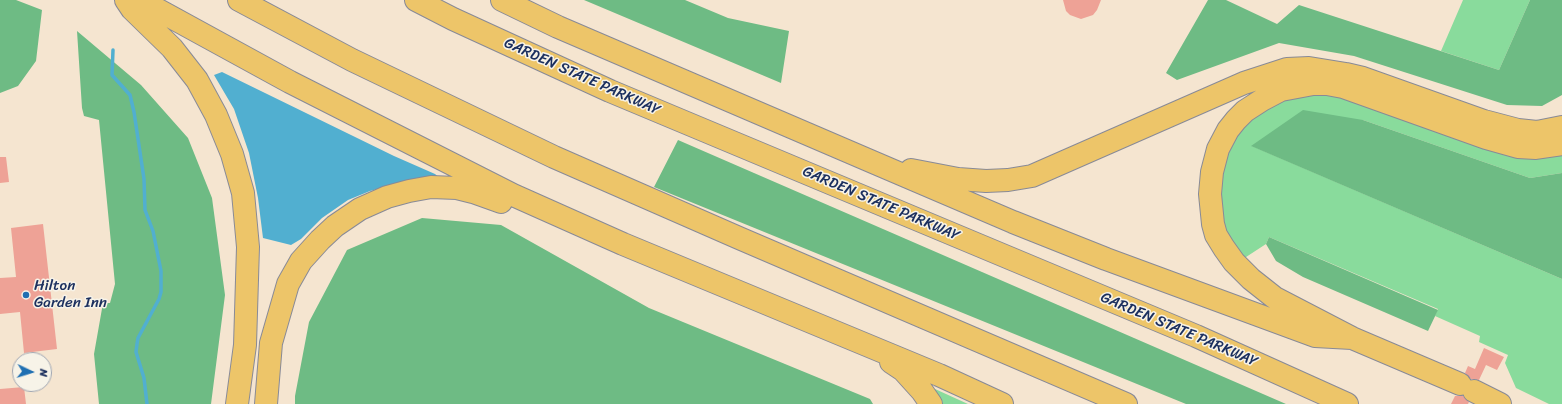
<!DOCTYPE html>
<html>
<head>
<meta charset="utf-8">
<style>
  body { margin:0 }
  #map { position:relative; width:1562px; height:404px; overflow:hidden; background:#f5e5d0; font-family:Sriracha,sans-serif }
  canvas { display:block }
  .north { position:absolute; left:12px; top:352px; width:40px; height:40px; box-sizing:border-box; background:#f7f3e8; border:1px solid #9fa5b1; border-radius:50%; rotate:94deg; font-size:11px; font-weight:700; line-height:16px; text-align:center; color:#1b2f5e }
  .north::after { content:''; display:block; margin:auto; width:14px; height:18px; background:#1f6fb2; clip-path:polygon(50% 0,100% 100%,50% 72%,0 100%) }
</style>
</head>
<body>
<div id="map">
<canvas width="1562" height="404"></canvas>
<div class="north">N</div>
</div>
<script>
const ctx = document.querySelector('canvas').getContext('2d');
ctx.lineJoin = 'round';
function paint(path, color) { ctx.fillStyle = color; ctx.fill(path, 'evenodd'); }
const poly = rows => new Path2D(rows.map(r => 'M' + r).join(''));
function strokePath(path, color, width, dash) { ctx.strokeStyle = color; ctx.lineWidth = width; ctx.lineCap = dash ? 'butt' : 'round'; ctx.setLineDash(dash || []); ctx.stroke(path); }
function label(font, color, halo, rows, align = 'center') {
  ctx.font = font + ' Sriracha,sans-serif'; ctx.lineWidth = 3; ctx.setLineDash([]); ctx.textBaseline = 'middle'; ctx.strokeStyle = halo; ctx.fillStyle = color; for (const [text, x, y, turn = 0] of rows) {
    ctx.save(); ctx.translate(x, y); ctx.rotate((+turn || 0) * Math.PI / 180); ctx.textAlign = isNaN(turn) ? turn : align; if (halo) ctx.strokeText(text, 0, 0); ctx.fillText(text, 0, 0); ctx.restore();
  }
}
paint(poly([
  [1463,0,1530,0,1499,70,1441,51],
  [1326,92,1562,151,1562,173,1530,178,1363,120,1252,146,1562,279,1562,404,1549,404,1516,388,1505,363,1508,355,1479,342,1480,336,1435,316,1438,309,1269,237,1266,244,1243,259,1232,246,1218,210,1219,166,1238,127,1271,102],
  [935,389,968,404,940,404,933,392]
]), '#89db9c');
paint(poly([
  [0,0,16,0,42,10,36,61,18,86,0,93],
  [584,0,685,0,728,18,789,31,781,83],
  [1208,0,1226,0,1277,24,1299,5,1499,70,1530,0,1562,0,1562,95,1542,106,1507,105,1354,56,1279,43,1177,80,1166,73],
  [77,31,141,85,188,138,212,198,225,295,211,404,99,404,94,354,103,303,110,303,115,284,99,120,84,116,82,108],
  [1303,110,1363,120,1530,178,1562,173,1562,279,1251,146],
  [678,140,1286,404,1186,404,654,187],
  [422,218,501,225,649,308,870,399,873,404,295,404,295,396,309,322,347,250],
  [1269,237,1438,310,1428,331,1303,277,1276,261,1266,244]
]), '#6ebb84');
paint(poly([
  [222,72,394,156,435,174,441,179,408,181,370,191,348,200,322,218,301,239,291,245,263,238,258,198,249,153,234,109,214,75]
]), '#51afd0');
strokePath(poly([
  [113,50,112,75,130,95,134,112,144,179,145,210,153,231,161,271,161,292,159,299,138,338,137,344,136,352,144,378,147,404]
]), '#51afd0', 3.5);
paint(poly([
  [1063,0,1101,0,1097,10,1093,15,1081,19,1070,15,1066,11],
  [0,157,6,157,9,182,0,183],
  [43,224,57,349,24,353,20,312,0,314,0,278,16,277,11,228],
  [1484,348,1504,357,1497,370,1486,365,1479,380,1471,379,1465,373,1468,366,1475,369],
  [24,387,26,404,0,404,0,389],
  [1455,396,1463,396,1469,402,1468,404,1451,404]
]), '#eea296');
const highway = poly([
  [126,0,132,9,172,48,197,80,216,115,232,154,243,193,248,247,245,345,237,404],
  [140,0,290,82,513,195,623,244,939,375,1002,404],
  [239,0,352,60,554,157,739,238,1126,404],
  [416,0,453,19,610,91,1196,336,1347,404],
  [502,0,558,27,875,163,1013,222,1106,259,1315,336,1352,338],
  [911,170,958,179,986,181,1008,180,1032,176,1244,83,1287,69,1309,68,1346,74,1363,78,1484,121,1518,130,1537,132,1562,127],
  [891,362,903,370,922,391,931,404],
  [1460,384,1352,338,1275,298,1251,279,1234,262,1224,248,1216,235,1213,224,1210,194,1212,172,1218,149,1228,130,1236,120,1245,111,1262,100,1281,90,1313,84,1327,84,1343,87,1486,138,1518,147,1536,148,1562,144],
  [1474,391,1500,404],
  [266,404,271,343,288,284,301,261,320,240,335,226,360,209,387,197,409,191,431,187,457,188,473,192,501,202]
]);
strokePath(highway, '#888a97', 24);
strokePath(highway, '#edc569', 22);
for (const [x, y, r, color] of [
  [26,295,4,"#1f6fb2"]
]) { const dot = new Path2D(); dot.arc(x, y, r, 0, 2 * Math.PI); ctx.fillStyle = color; ctx.fill(dot); strokePath(dot, '#f7f3e8', 1.5); }
label('15px', '#1b2f5e', '#f7f3e8', [
  ["GARDEN STATE PARKWAY",582,77,24],
  ["GARDEN STATE PARKWAY",881,204,23],
  ["GARDEN STATE PARKWAY",1179,330,23]
]);
label('15px', '#1b2f5e', '#f7f3e8', [
  ["Hilton",34,286],
  ["Garden Inn",34,303]
], 'left');
</script>
</body>
</html>
